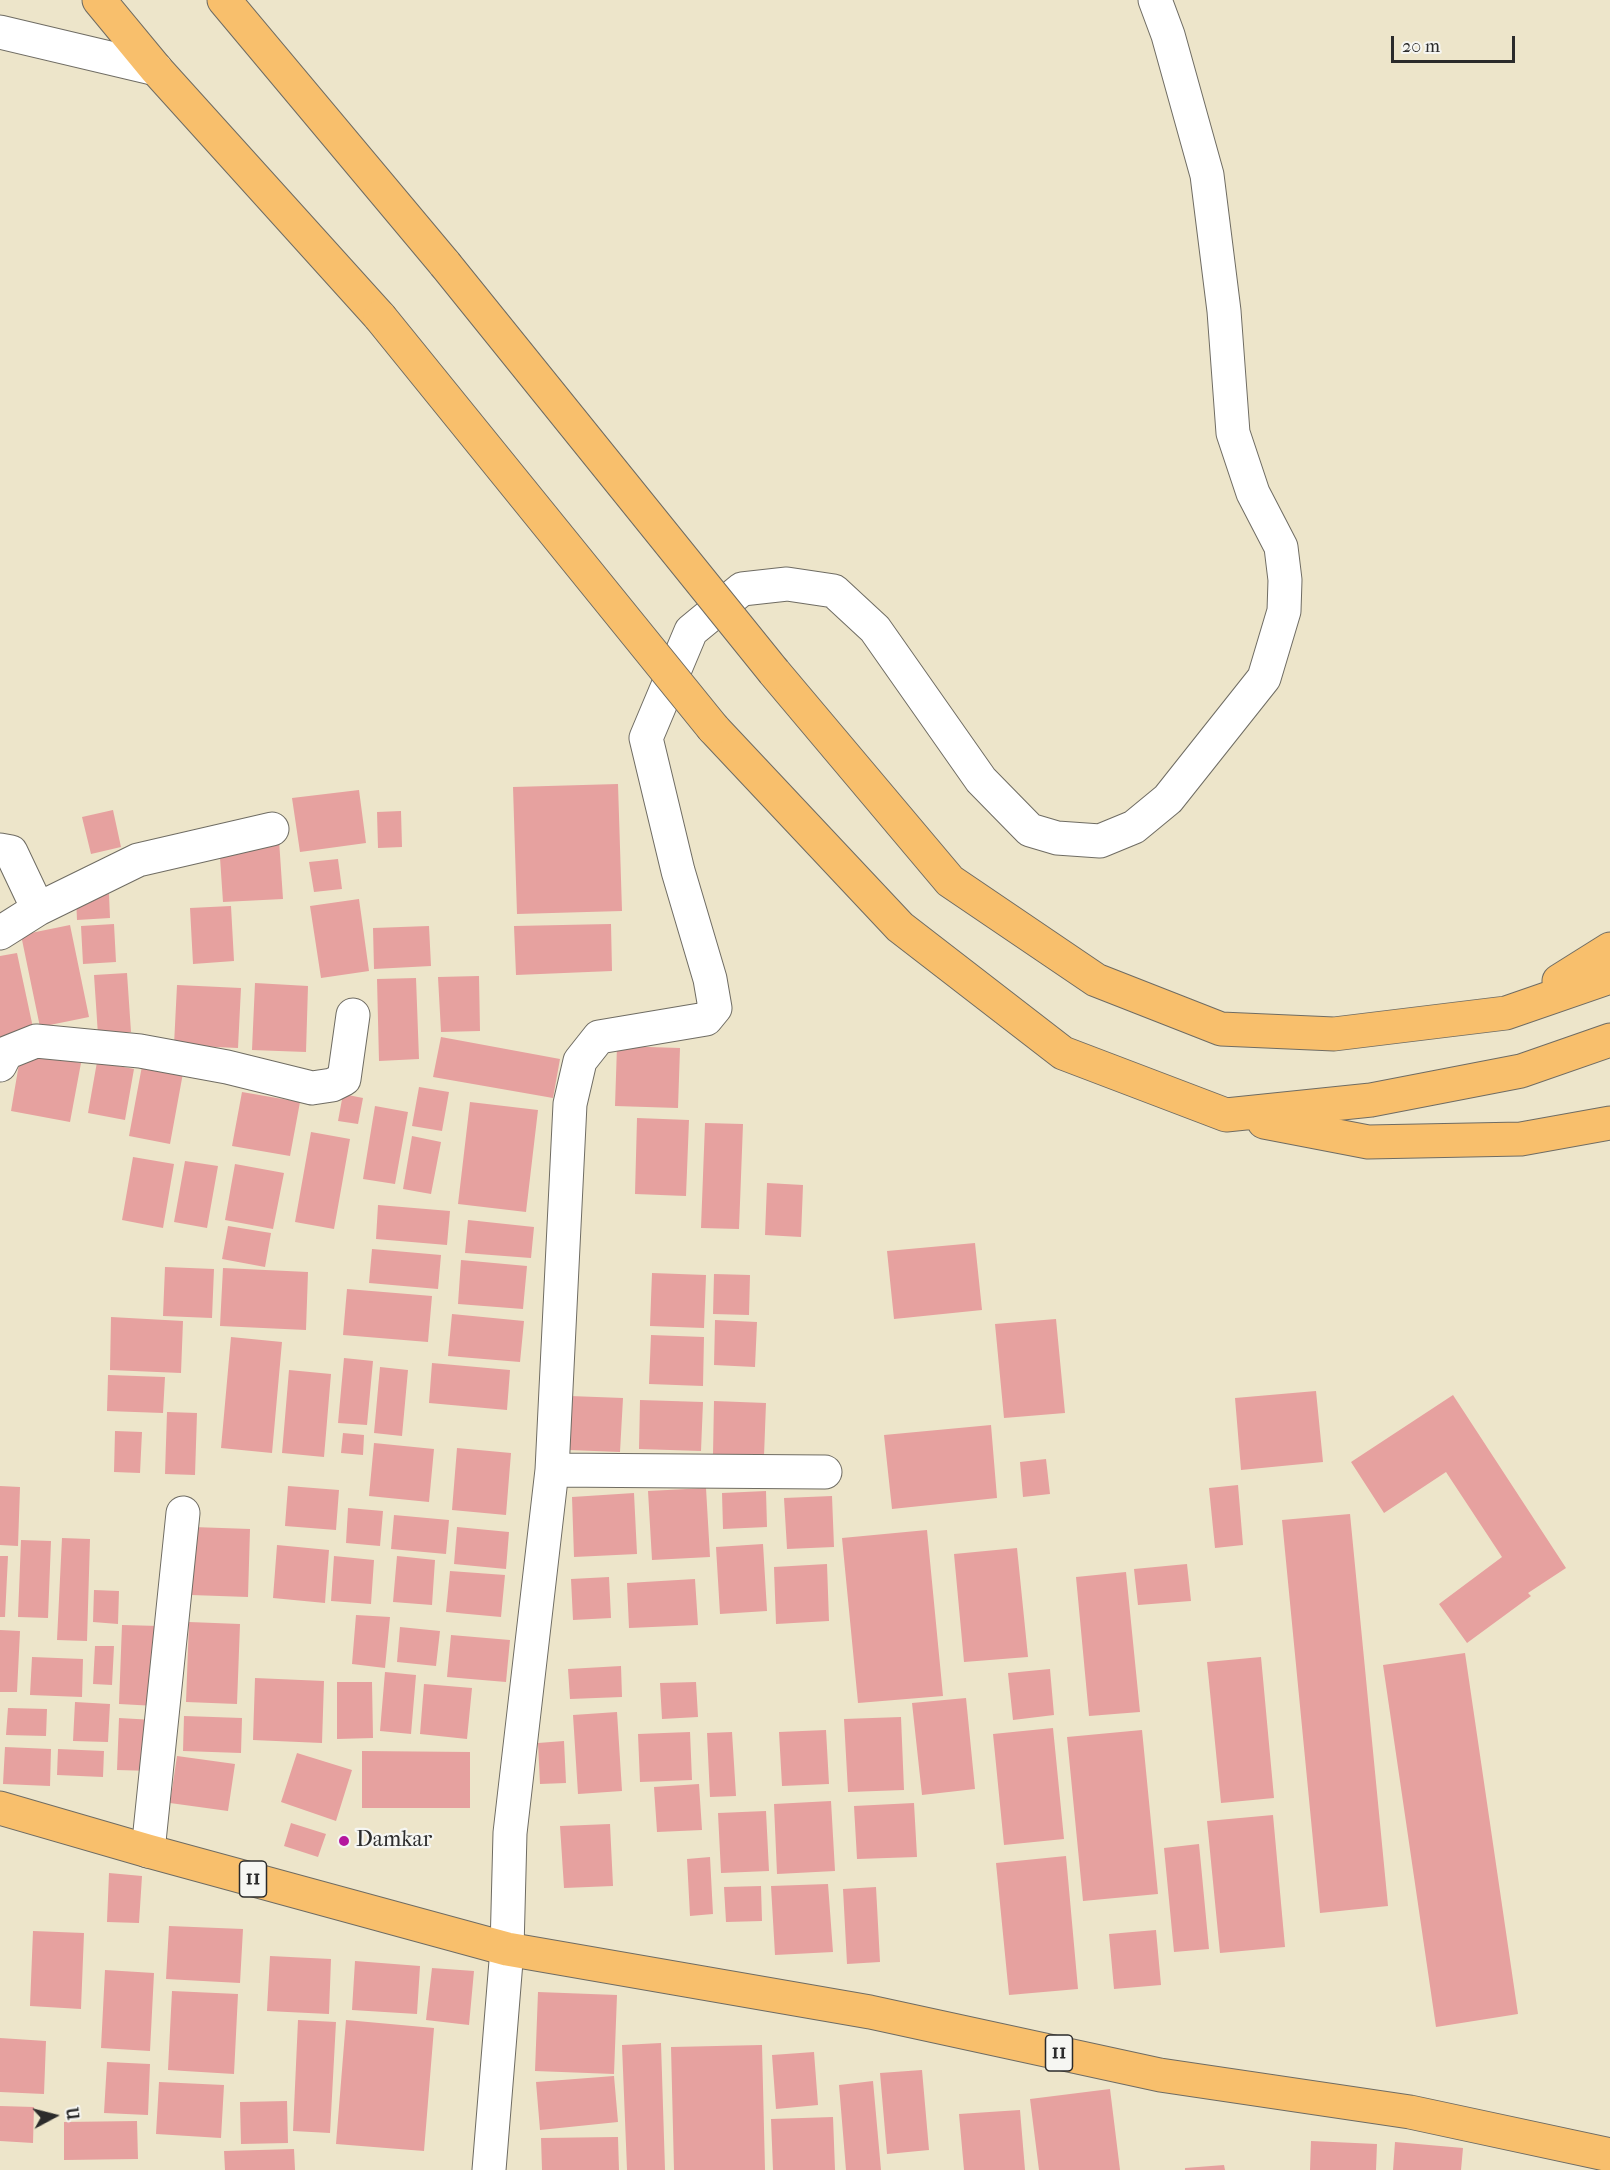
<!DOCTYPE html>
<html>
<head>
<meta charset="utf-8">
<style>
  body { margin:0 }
  #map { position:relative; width:1610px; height:2170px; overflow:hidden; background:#ede5ca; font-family:"IM FELL French Canon",serif }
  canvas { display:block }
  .north { position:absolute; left:24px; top:2086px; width:60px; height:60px; -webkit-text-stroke:4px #f6f6f2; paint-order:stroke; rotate:83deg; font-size:16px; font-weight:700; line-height:24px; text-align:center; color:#2b2b2b }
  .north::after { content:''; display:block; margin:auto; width:21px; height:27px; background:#2b2b2b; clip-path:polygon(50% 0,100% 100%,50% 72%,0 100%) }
  .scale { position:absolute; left:1391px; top:36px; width:124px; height:27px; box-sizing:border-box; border:3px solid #2b2b2b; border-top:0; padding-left:8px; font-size:18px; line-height:21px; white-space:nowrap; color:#2b2b2b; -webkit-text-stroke:4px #f6f6f2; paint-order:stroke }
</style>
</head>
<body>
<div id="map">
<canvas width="1610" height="2170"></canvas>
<div class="north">U</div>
<div class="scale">20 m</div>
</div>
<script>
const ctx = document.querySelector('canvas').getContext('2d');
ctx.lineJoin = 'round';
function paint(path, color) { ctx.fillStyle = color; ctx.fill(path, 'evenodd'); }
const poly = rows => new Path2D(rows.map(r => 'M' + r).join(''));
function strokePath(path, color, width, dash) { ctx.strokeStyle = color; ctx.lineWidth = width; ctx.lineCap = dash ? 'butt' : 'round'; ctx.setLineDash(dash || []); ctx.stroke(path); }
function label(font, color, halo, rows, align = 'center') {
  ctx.font = font + ' "IM FELL French Canon",serif'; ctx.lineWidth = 4.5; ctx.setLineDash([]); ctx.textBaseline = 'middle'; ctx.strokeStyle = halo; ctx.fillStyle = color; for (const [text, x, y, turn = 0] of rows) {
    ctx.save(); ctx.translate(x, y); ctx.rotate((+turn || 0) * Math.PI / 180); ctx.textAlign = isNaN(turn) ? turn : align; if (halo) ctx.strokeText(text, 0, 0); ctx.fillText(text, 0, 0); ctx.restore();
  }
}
paint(poly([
  [618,784,622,911,517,914,513,787],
  [359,790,366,843,300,852,292,798],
  [113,810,121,847,91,854,82,817],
  [401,811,402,847,378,848,377,812],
  [279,840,283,899,223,902,219,843],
  [338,859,342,889,314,892,309,862],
  [109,894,110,918,77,920,76,896],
  [359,899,369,971,321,978,310,906],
  [231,906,234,961,193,964,190,908],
  [114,924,116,962,83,964,81,926],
  [611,924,612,971,516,975,514,926],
  [70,925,89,1017,40,1027,21,935],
  [429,926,431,966,374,969,373,928],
  [17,953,35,1037,0,1044,0,956],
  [127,973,131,1032,98,1035,94,975],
  [479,976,480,1031,441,1032,438,977],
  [416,978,419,1059,379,1061,377,979],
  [255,983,308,986,306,1052,252,1050],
  [177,985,241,988,238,1048,174,1045],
  [441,1037,560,1059,553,1098,433,1077],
  [617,1046,680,1048,678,1108,615,1106],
  [21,1052,81,1063,70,1122,11,1111],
  [97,1062,134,1069,125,1120,88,1113],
  [142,1066,183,1073,170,1144,129,1136],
  [419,1087,449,1092,442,1131,412,1126],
  [242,1092,300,1102,290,1156,232,1146],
  [343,1094,363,1098,358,1124,338,1121],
  [470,1102,538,1110,526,1212,458,1204],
  [375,1106,408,1112,395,1184,363,1179],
  [637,1118,689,1120,686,1196,635,1194],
  [705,1123,743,1124,739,1229,701,1228],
  [311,1132,350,1139,334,1229,295,1222],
  [412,1136,441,1142,431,1194,403,1189],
  [133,1157,174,1164,163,1228,122,1220],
  [185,1161,218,1166,207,1228,174,1222],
  [235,1164,284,1173,273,1229,225,1220],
  [767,1183,803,1185,801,1237,765,1235],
  [378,1205,450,1211,447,1245,376,1239],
  [468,1220,534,1227,531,1258,465,1253],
  [228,1226,271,1233,265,1267,222,1259],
  [975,1243,982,1310,894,1319,887,1251],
  [372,1249,441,1255,438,1289,369,1283],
  [461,1260,527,1266,523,1309,458,1304],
  [165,1267,214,1269,212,1318,163,1316],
  [223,1268,308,1272,306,1330,220,1326],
  [652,1273,706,1275,704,1328,650,1326],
  [714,1274,750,1275,749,1315,713,1314],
  [347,1289,432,1296,428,1342,343,1335],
  [452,1314,524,1321,520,1362,448,1356],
  [111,1317,183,1321,181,1373,110,1370],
  [1056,1319,1065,1413,1004,1418,995,1324],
  [715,1320,757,1322,755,1367,714,1365],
  [651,1335,704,1337,703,1386,649,1384],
  [231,1337,282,1342,272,1453,221,1448],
  [344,1358,373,1361,367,1425,338,1423],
  [432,1363,510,1370,507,1410,429,1403],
  [380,1367,408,1370,402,1436,374,1433],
  [289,1370,331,1374,324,1457,282,1453],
  [108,1375,165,1377,163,1413,107,1411],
  [1316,1391,1323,1462,1241,1470,1235,1398],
  [1453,1395,1566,1568,1528,1593,1531,1596,1467,1643,1439,1604,1502,1557,1446,1472,1384,1513,1351,1462],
  [570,1396,623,1398,620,1452,569,1450],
  [640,1400,703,1402,701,1451,639,1449],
  [714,1401,766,1403,764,1456,713,1454],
  [167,1412,197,1413,195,1475,165,1474],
  [991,1425,997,1498,892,1509,884,1435],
  [115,1431,142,1432,140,1473,114,1472],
  [343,1433,364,1435,363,1455,341,1453],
  [374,1443,434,1449,429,1502,369,1496],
  [457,1448,511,1453,506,1515,452,1510],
  [1046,1459,1050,1494,1023,1497,1020,1462],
  [1238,1485,1243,1545,1215,1548,1209,1488],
  [0,1486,20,1487,18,1546,0,1545],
  [288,1486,339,1490,336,1530,285,1526],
  [706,1488,710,1557,652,1560,648,1491],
  [766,1491,767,1527,723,1529,722,1493],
  [634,1493,637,1554,574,1557,572,1497],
  [832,1496,834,1547,787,1549,784,1498],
  [348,1508,383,1511,380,1546,346,1543],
  [1350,1514,1388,1906,1320,1913,1282,1520],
  [394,1515,449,1520,446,1554,391,1549],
  [193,1527,250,1529,248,1597,191,1595],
  [457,1527,509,1532,506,1569,454,1564],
  [927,1530,943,1696,858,1703,842,1538],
  [62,1538,90,1539,87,1641,57,1640],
  [21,1540,51,1541,48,1618,18,1617],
  [763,1544,767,1611,720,1614,716,1547],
  [277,1545,329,1550,325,1603,273,1598],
  [1017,1548,1028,1657,964,1662,954,1554],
  [0,1556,8,1556,5,1617,0,1617],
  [334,1556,374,1560,371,1604,331,1601],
  [397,1556,435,1560,432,1605,393,1602],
  [827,1564,829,1621,776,1624,774,1567],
  [1187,1564,1191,1601,1138,1605,1134,1569],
  [450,1571,505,1575,501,1617,446,1612],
  [1126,1572,1140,1712,1089,1716,1076,1577],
  [609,1577,611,1618,573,1620,571,1579],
  [695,1579,698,1625,629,1628,627,1583],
  [94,1590,119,1591,118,1624,93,1622],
  [356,1615,390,1617,385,1668,352,1664],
  [189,1622,240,1624,237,1704,186,1702],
  [122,1625,159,1626,156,1706,119,1704],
  [400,1627,440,1631,436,1666,397,1662],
  [0,1630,20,1631,17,1692,0,1692],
  [451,1635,510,1640,506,1682,447,1677],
  [95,1646,114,1646,112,1685,93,1684],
  [1465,1653,1518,2014,1436,2027,1383,1665],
  [32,1657,83,1659,82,1697,30,1695],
  [1261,1657,1274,1798,1221,1803,1207,1662],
  [621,1666,622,1697,570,1699,568,1669],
  [1050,1669,1054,1715,1013,1720,1008,1673],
  [385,1672,416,1675,411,1734,380,1731],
  [255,1678,324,1681,322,1743,253,1740],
  [337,1682,372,1682,373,1738,337,1739],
  [696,1682,698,1717,662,1719,660,1683],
  [424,1684,472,1688,467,1739,420,1734],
  [966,1698,975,1789,922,1795,912,1703],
  [75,1702,110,1704,108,1742,73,1741],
  [8,1708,47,1709,46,1736,6,1735],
  [617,1712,622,1791,578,1794,573,1715],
  [184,1716,242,1718,241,1753,183,1751],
  [901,1717,904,1790,848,1792,844,1719],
  [119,1718,154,1720,152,1771,117,1770],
  [1053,1728,1064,1839,1004,1845,993,1734],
  [826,1730,829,1784,782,1786,779,1732],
  [1142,1730,1158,1894,1083,1901,1067,1737],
  [690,1732,692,1780,640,1782,638,1734],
  [732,1732,736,1796,710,1797,707,1733],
  [564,1741,566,1783,540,1784,538,1743],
  [5,1747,51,1749,50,1786,3,1784],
  [58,1749,104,1751,103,1777,57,1775],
  [362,1751,470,1752,470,1808,362,1808],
  [297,1753,352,1770,336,1821,281,1802],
  [177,1756,235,1764,228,1811,170,1803],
  [699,1784,702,1830,657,1832,654,1787],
  [831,1801,835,1871,777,1874,774,1804],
  [914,1803,917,1857,857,1859,854,1806],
  [766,1811,769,1871,721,1873,718,1813],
  [1273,1815,1285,1947,1220,1953,1207,1821],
  [291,1823,326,1834,318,1857,284,1846],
  [610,1824,613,1886,564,1888,560,1826],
  [1199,1844,1209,1949,1174,1952,1164,1848],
  [1066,1856,1078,1989,1009,1995,996,1863],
  [710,1857,713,1914,690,1916,687,1859],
  [109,1873,142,1876,139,1923,107,1922],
  [828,1884,833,1952,775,1955,771,1886],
  [761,1886,762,1921,726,1922,724,1887],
  [876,1887,880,1962,847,1964,843,1889],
  [169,1926,243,1929,240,1983,166,1979],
  [1156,1930,1161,1985,1114,1989,1109,1934],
  [33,1931,84,1933,81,2009,30,2006],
  [270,1956,331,1959,329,2014,267,2011],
  [355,1961,420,1966,417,2014,352,2010],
  [432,1968,474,1971,469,2025,426,2020],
  [105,1970,154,1973,150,2051,101,2048],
  [172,1991,238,1994,234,2074,168,2070],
  [538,1992,617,1995,614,2074,535,2071],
  [298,2020,336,2022,330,2133,293,2131],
  [346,2020,434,2028,424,2151,336,2144],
  [0,2038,46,2041,44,2094,0,2092],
  [661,2043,665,2170,627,2170,622,2045],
  [762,2045,765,2170,674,2170,671,2047],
  [814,2052,818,2105,776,2109,772,2055],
  [107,2062,150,2064,148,2115,104,2113],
  [922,2070,929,2150,887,2154,880,2073],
  [614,2076,618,2122,540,2130,536,2082],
  [873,2081,881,2170,846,2170,839,2085],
  [159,2082,224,2085,221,2138,156,2134],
  [1110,2089,1120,2170,1039,2170,1030,2099],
  [287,2101,288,2143,241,2144,240,2102],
  [0,2106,34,2107,33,2143,0,2141],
  [1020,2110,1025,2170,964,2170,959,2114],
  [833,2117,835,2170,773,2170,771,2119],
  [137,2121,138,2159,64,2160,64,2122],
  [618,2137,619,2170,542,2170,541,2138],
  [1311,2141,1377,2144,1376,2170,1310,2170],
  [1395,2142,1463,2148,1461,2170,1393,2170],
  [294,2149,295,2170,225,2170,224,2151],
  [1224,2165,1225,2170,1185,2170,1185,2168]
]), '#e6a19f');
const minor = poly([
  [0,32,156,69],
  [0,850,11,852,38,909],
  [0,933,38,909,138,860,272,829],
  [0,1065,6,1053,36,1041,140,1051,227,1067,312,1088,332,1085,344,1079,353,1015],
  [552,1470,825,1472],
  [148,1851,183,1513],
  [489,2170,507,1949,510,1833,552,1470,570,1104,580,1061,599,1037,706,1019,715,1008,710,979,678,871,646,738,691,631,742,589,787,584,834,591,875,629,981,780,1030,830,1057,838,1100,841,1134,827,1168,799,1264,678,1284,611,1285,580,1281,547,1253,493,1233,433,1224,311,1207,175,1168,35,1155,0]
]);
const highway = poly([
  [99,0,156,69,380,317],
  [224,0,445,264],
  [774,672,950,881,1096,980,1221,1029,1334,1034,1506,1013,1610,977],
  [713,728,900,927,1063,1053,1226,1115,1371,1100,1521,1071,1610,1040],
  [1559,981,1610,949],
  [1264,1122,1368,1142,1521,1139,1610,1123],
  [0,1808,148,1851,507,1949,870,2012,1160,2075,1410,2112,1610,2155]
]);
strokePath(minor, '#6f6c63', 35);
strokePath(highway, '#6f6c63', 35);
strokePath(minor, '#fff', 33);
strokePath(highway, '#f8bf6c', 33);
const highwayBridge = poly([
  [445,264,774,672],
  [380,317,713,728]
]);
strokePath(highwayBridge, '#6f6c63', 35, []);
strokePath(highwayBridge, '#f8bf6c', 33);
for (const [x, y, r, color] of [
  [344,1841,6,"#b5179e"]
]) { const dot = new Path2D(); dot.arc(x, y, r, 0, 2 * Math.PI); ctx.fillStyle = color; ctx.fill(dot); strokePath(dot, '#f6f6f2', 2); }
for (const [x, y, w] of [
  [253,1879,27],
  [1059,2053,27]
]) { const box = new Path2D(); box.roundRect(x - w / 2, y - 18, w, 36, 4.5); ctx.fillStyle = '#f6f6f2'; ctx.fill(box); strokePath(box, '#2b2b2b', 1.5); }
label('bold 21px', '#2b2b2b', null, [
  ["11",253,1879],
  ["11",1059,2053]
]);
label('22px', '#2b2b2b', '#f6f6f2', [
  ["Damkar",356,1841]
], 'left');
</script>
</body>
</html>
